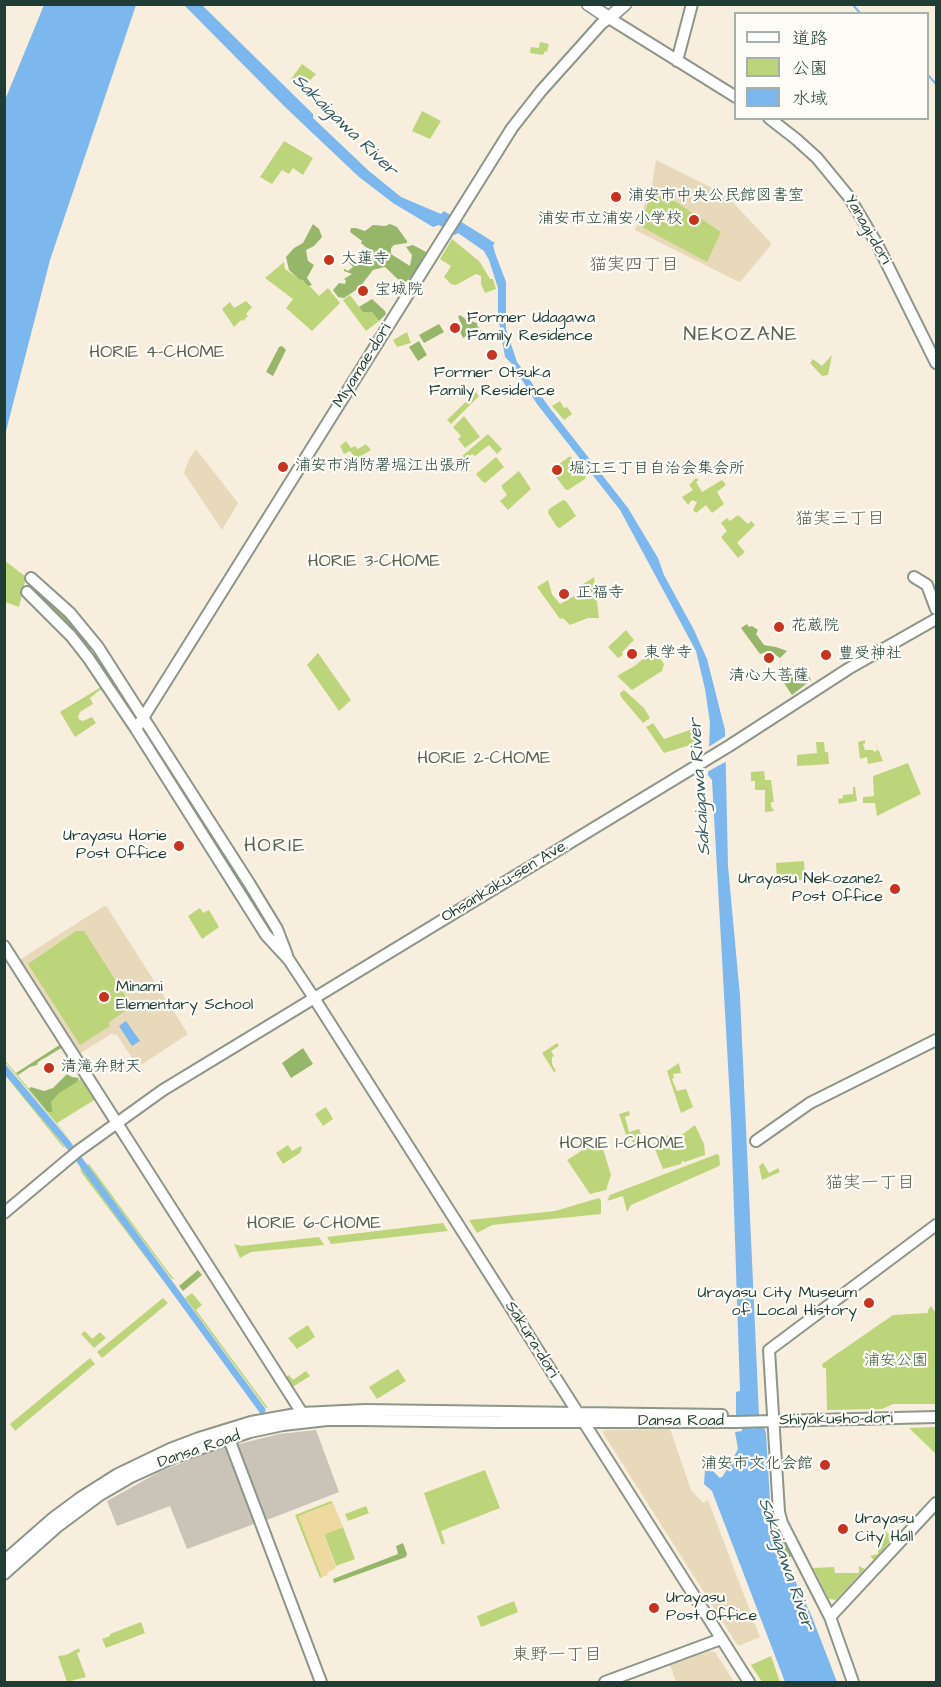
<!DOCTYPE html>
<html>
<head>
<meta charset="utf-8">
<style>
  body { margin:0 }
  #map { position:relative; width:941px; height:1687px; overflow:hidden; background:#f8eede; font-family:"Architects Daughter","Klee One",sans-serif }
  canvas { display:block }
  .frame { position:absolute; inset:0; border:6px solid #1f3d34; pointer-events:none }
  .legend { position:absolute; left:734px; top:12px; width:195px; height:108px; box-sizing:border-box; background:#fdfcf7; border:2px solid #a4b0a9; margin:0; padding:8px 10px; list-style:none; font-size:18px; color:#1f3d34 }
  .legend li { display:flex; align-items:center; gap:12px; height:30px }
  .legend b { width:30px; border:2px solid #a4b0a9 }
</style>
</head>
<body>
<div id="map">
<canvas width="941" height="1687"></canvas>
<div class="frame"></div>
<ul class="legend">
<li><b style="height:8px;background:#fff"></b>道路</li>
<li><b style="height:16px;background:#bdd57a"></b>公園</li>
<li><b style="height:16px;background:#7cb8ee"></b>水域</li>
</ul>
</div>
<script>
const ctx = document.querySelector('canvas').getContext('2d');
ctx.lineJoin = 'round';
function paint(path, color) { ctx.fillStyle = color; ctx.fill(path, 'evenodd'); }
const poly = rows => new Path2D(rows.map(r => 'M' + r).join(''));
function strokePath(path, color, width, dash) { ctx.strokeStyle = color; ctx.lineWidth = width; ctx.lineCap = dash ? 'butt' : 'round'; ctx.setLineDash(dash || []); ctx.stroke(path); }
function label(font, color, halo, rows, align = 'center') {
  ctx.font = font + ' "Architects Daughter","Klee One",sans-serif'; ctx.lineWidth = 4.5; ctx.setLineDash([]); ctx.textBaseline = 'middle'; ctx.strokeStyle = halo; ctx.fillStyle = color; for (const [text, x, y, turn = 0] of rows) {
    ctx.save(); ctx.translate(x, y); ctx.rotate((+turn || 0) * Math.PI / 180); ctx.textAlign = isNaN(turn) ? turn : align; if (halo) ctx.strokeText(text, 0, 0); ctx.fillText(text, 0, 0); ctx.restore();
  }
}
paint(poly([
  [656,160,726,195,771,243,771,245,741,281,739,282,635,230,652,185],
  [196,449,238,503,222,530,184,473,189,459],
  [104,906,107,907,188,1034,138,1067,117,1035,111,1034,79,1054,19,960],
  [670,1429,691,1490,703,1503,708,1500,760,1637,738,1646,603,1433,604,1430],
  [710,1651,715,1652,734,1682,676,1682,670,1665]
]), '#e8d9ba');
paint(poly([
  [316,1430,339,1492,267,1520,262,1518,235,1445,279,1434],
  [228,1447,256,1521,254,1524,187,1549,170,1506,117,1526,107,1501,159,1472,189,1460]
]), '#c9c3b8');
paint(poly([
  [540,42,549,44,547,52,545,51,543,55,530,53,531,47,539,48],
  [302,64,316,74,301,90,291,79],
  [422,111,441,121,430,139,412,131],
  [284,141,313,158,303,175,293,168,289,174,282,170,272,184,260,177],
  [658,190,721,232,707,262,640,226,652,192],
  [452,239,480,262,490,279,493,279,496,289,485,293,481,284,481,276,476,274,456,285,451,284,444,277,451,266,440,259],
  [284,262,285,269,298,278,302,278,319,296,328,288,340,303,312,331,286,308,293,299,265,278],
  [350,295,363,312,372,312,379,321,366,331,343,300],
  [246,301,252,307,246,314,248,316,243,321,241,320,234,327,222,309,230,302,234,308],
  [407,332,411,343,397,347,393,340],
  [832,355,828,375,822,376,810,363,813,359,822,366],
  [476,392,479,396,451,424,447,420],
  [560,401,564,408,567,407,572,414,564,420,552,406],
  [464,416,480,437,465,448,458,439,461,436,453,427],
  [488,434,502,449,497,454,489,445,475,456,472,454,464,461,461,457],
  [346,441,351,448,355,446,358,449,366,444,371,450,356,459,350,451,344,454,340,446],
  [570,456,586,476,585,479,568,490,565,489,551,470],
  [496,457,504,467,485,483,482,481,476,474],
  [519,471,531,489,508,510,500,501,507,495,501,486],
  [696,478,699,480,696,482,702,492,722,480,726,485,717,492,724,504,712,513,706,505,696,513,693,510,697,502,692,500,688,505,682,497,693,490,689,485],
  [563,500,566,501,576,516,560,528,557,527,548,513,549,509],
  [738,515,748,524,751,521,755,525,737,543,745,552,738,558,721,537,727,531,721,523,727,518,730,521],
  [4,560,26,577,19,607,5,602],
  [594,577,599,618,588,618,570,625,563,618,560,619,537,587,548,580,552,594,560,604,578,594,580,586],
  [626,630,634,640,622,652,623,655,618,658,608,647],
  [654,649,664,664,662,671,632,690,617,676,636,665],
  [318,653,351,700,339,711,307,665],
  [101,687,103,691,100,690,90,698,93,704,80,712,78,717,80,720,83,721,92,717,96,723,75,737,60,712],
  [624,690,644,708,650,718,643,723,621,697,620,693],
  [653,723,664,739,695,728,700,742,664,753,646,727],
  [874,739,883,761,868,764,867,757,860,759,858,742,865,740,865,743,863,744,865,750,873,750,874,752,878,750],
  [816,742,824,742,825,752,828,752,829,764,797,766,797,755,817,753],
  [908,763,921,794,877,816,875,803,863,803,863,797,874,796,873,776],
  [166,765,168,765,206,824,204,826,202,826,164,767],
  [764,771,765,780,771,780,774,802,771,802,771,806,774,811,765,812,765,790,755,790,755,781,751,781,751,772],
  [853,787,855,787,857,801,839,804,838,799,843,798,843,795,853,794],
  [216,839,271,926,266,929,212,842],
  [804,861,805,880,777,880,776,863],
  [200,908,203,913,209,910,219,927,202,939,188,916],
  [76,931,84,931,132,1006,108,1023,110,1026,80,1045,28,964],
  [557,1043,559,1046,551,1051,554,1056,552,1057,552,1064,556,1071,554,1072,542,1053],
  [4,1059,41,1103,82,1078,96,1099,57,1123,72,1142,5,1062],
  [679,1063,681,1073,673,1074,674,1078,672,1079,677,1091,686,1089,693,1107,681,1113,667,1071],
  [5,1072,66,1148,63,1147,5,1075],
  [326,1107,333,1119,323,1126,315,1114],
  [629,1111,630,1115,625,1117,629,1132,639,1129,641,1134,636,1137,637,1140,633,1143,630,1138,627,1138,619,1114],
  [695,1125,704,1144,705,1155,685,1162,682,1161,681,1164,663,1169,653,1144,668,1135,670,1138,683,1134],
  [600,1139,611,1175,606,1190,590,1194,567,1160],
  [288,1145,292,1151,301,1146,302,1148,300,1153,283,1164,276,1153],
  [717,1154,719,1155,720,1165,717,1167,631,1205,627,1212,623,1196,607,1201,610,1195],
  [763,1163,769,1173,778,1168,780,1172,762,1180,759,1166],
  [89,1164,166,1269,175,1280,171,1278,87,1165],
  [80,1166,168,1287,81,1172],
  [599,1198,601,1200,601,1214,492,1225,477,1233,469,1220,555,1211],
  [443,1223,448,1231,331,1244,327,1237],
  [319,1237,324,1245,251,1252,240,1258,234,1244,241,1246],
  [192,1293,202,1305,196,1310,268,1408,266,1408,185,1298],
  [163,1298,168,1303,102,1358,97,1352],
  [931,1306,936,1313,936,1404,893,1404,882,1409,827,1410,826,1368,823,1368,822,1364,893,1315,928,1313,928,1310],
  [308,1325,315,1337,297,1349,288,1338],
  [85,1331,92,1339,100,1332,106,1338,94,1348,81,1334],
  [90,1358,95,1364,15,1431,10,1424],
  [398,1369,406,1381,377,1399,369,1387],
  [306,1371,310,1376,291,1388,285,1378,289,1375,293,1380],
  [936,1427,936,1454,909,1428],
  [485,1470,500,1508,441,1531,445,1543,442,1545,424,1493],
  [331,1501,333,1503,299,1516,322,1577,320,1578,295,1515],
  [366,1506,369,1513,348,1521,345,1514],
  [343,1527,355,1559,336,1566,324,1534],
  [885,1531,893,1538,874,1560,870,1556,878,1554,878,1538],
  [859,1566,865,1569,836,1600,829,1599,813,1568,834,1567,835,1573,859,1573],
  [514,1601,518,1612,481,1627,477,1616],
  [141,1622,145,1633,106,1648,102,1639,110,1636,110,1634],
  [79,1648,80,1652,77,1653,86,1677,67,1682,58,1656,66,1655],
  [771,1656,780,1682,762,1682,751,1665]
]), '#bdd57a');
paint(poly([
  [313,224,319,229,322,237,314,246,306,250,308,261,314,265,307,278,312,285,308,286,303,280,299,279,289,270,286,257,294,248,303,243],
  [390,224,397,227,407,241,407,243,394,245,391,248,391,254,410,266,412,255,406,247,413,245,426,252,419,267,404,285,385,267,373,270,359,288,344,298,338,297,333,290,339,283,345,284,346,281,344,279,352,274,344,271,344,269,348,271,353,267,346,259,349,258,356,264,368,258,374,256,370,254,368,249,361,243,362,241,350,232,351,228,356,228,365,231,373,225,385,226],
  [372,299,385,311,386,314,379,321,372,312,363,312,359,307],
  [460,315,467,320,477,323,477,325,485,337,478,340,474,332,463,338,459,329,463,327,458,317],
  [439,324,444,332,424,343,419,335],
  [419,341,427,355,418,361,409,347],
  [282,346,286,350,273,376,266,372,279,347],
  [44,596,77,627,93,646,90,652,42,602,41,599],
  [747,624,749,627,752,626,758,630,756,634,764,645,776,647,787,651,780,658,770,651,760,654,741,628],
  [804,665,811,680,792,695,777,673,782,669,791,678],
  [61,1044,63,1047,38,1062,37,1065,30,1067,18,1075,16,1073],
  [303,1048,313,1064,291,1078,282,1063],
  [67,1074,72,1077,79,1078,77,1082,59,1093,51,1102,52,1110,52,1112,48,1112,29,1089,31,1087,44,1091,53,1088],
  [198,1270,202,1275,183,1291,179,1286],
  [775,1521,792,1556,789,1557,776,1539,773,1522],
  [403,1543,407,1554,406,1557,334,1583,333,1579,398,1554,396,1546]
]), '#96b66a');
paint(poly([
  [333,1503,343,1527,324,1535,336,1568,327,1573,328,1575,322,1577,298,1516]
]), '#eeda9e');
paint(poly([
  [44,5,136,5,50,260,5,435,5,100],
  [184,5,202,5,313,114,313,118,369,171,401,197,441,214,444,211,495,243,493,245,495,253,506,282,506,329,517,362,549,407,628,508,658,558,664,575,694,630,707,659,725,730,728,866,740,996,759,1415,754,1416,753,1429,757,1427,764,1427,766,1433,772,1535,776,1545,785,1559,812,1617,837,1682,785,1682,712,1491,704,1484,705,1470,713,1471,720,1478,723,1476,738,1449,735,1432,742,1431,742,1416,736,1417,736,1392,740,1391,731,1119,712,780,708,775,710,723,705,689,696,651,620,510,537,404,512,364,505,357,498,316,498,288,489,260,484,251,458,233,455,235,439,225,433,227,393,203,359,177,285,107],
  [126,1021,140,1041,132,1046,119,1026]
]), '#7cb8ee');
paint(poly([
  [727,735,729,760,707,772,707,748]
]), '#f8eede');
strokePath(poly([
  [852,4,861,14],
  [928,75,936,84]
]), '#7cb8ee', 2);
strokePath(poly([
  [4,1068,67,1143,262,1410]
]), '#7cb8ee', 7);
const secondary = poly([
  [677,61,692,4],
  [769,118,796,139,817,158,849,197,877,244,936,363],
  [914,577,927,585,936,609],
  [31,578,70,613,98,647,249,883,277,929,287,955],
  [27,592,71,636,89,659,136,729,266,935,289,960,314,998,749,1682],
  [136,729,512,128,541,91,601,24,609,18,736,97],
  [4,946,302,1413],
  [756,1141,810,1103,936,1040],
  [4,1213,78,1151,163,1090,729,746,848,669,936,619],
  [229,1439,321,1682],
  [4,1561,53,1518,80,1498,118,1474,170,1449,199,1438,251,1422,302,1413,365,1410,722,1415],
  [4,1574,57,1527,100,1495,131,1477,175,1457,250,1432,283,1425,327,1420,360,1420,497,1422,735,1422,936,1417],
  [830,1617,936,1503],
  [605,1682,721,1639],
  [853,1682,830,1617,782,1523,779,1512,769,1350,936,1225]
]);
const primary = poly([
  [588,4,609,18],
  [609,18,625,4]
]);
strokePath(secondary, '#8c9689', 14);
strokePath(primary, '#8c9689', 15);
strokePath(secondary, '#fff', 10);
strokePath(primary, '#fff', 12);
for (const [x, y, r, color] of [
  [616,197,6,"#c8321e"],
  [694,220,6,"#c8321e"],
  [329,260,6,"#c8321e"],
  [363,291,6,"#c8321e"],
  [455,328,6,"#c8321e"],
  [492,355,6,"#c8321e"],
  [283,467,6,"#c8321e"],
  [557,470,6,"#c8321e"],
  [564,594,6,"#c8321e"],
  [779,627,6,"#c8321e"],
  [632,654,6,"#c8321e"],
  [826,655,6,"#c8321e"],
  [769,658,6,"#c8321e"],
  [179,846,6,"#c8321e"],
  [895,889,6,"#c8321e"],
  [104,997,6,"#c8321e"],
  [49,1068,6,"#c8321e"],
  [869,1303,6,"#c8321e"],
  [825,1465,6,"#c8321e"],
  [843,1529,6,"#c8321e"],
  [654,1608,6,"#c8321e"]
]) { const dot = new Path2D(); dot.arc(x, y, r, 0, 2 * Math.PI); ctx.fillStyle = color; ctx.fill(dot); strokePath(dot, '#fdfcf7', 2); }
label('16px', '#1f3d34', '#fdfcf7', [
  ["浦安市中央公民館図書室",628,197],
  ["浦安市立浦安小学校",682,220,"right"],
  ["大蓮寺",341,260],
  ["宝城院",375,291],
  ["Former Udagawa",467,319],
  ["Family Residence",467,337],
  ["Former Otsuka",492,374,"center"],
  ["Family Residence",492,392,"center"],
  ["浦安市消防署堀江出張所",295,467],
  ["堀江三丁目自治会集会所",569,470],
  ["正福寺",576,594],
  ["花蔵院",791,627],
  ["東学寺",644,654],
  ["豊受神社",838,655],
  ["清心大菩薩",769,677,"center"],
  ["Urayasu Horie",167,837,"right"],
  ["Post Office",167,855,"right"],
  ["Urayasu Nekozane2",883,880,"right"],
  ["Post Office",883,898,"right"],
  ["Minami",116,988],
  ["Elementary School",116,1006],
  ["清滝弁財天",61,1068],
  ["Urayasu City Museum",857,1294,"right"],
  ["of Local History",857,1312,"right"],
  ["浦安市文化会館",813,1465,"right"],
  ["Urayasu",855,1520],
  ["City Hall",855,1538],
  ["Urayasu",666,1599],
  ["Post Office",666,1617]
], 'left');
label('16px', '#1f3d34', '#fdfcf7', [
  ["Yanagi-dori",867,230,60],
  ["Miyamae-dori",363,366,-58],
  ["Ohsankaku-sen Ave.",505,882,-31],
  ["Sakura-dori",531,1340,58],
  ["Shiyakusho-dori",836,1420,-1],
  ["Dansa Road",681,1422],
  ["Dansa Road",199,1450,-19]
]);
label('16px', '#466346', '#fdfcf7', [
  ["浦安公園",896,1362]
]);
label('italic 18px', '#365c62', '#fdfcf7', [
  ["Sakaigawa River",344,126,44],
  ["Sakaigawa River",701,787,-94],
  ["Sakaigawa River",785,1564,71]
]);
label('18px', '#5c6250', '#fdfcf7', [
  ["猫実四丁目",634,266],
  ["HORIE 4-CHOME",157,353],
  ["猫実三丁目",840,520],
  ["HORIE 3-CHOME",374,562],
  ["HORIE 2-CHOME",484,759],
  ["HORIE 1-CHOME",622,1144],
  ["猫実一丁目",870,1184],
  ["HORIE 6-CHOME",314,1224],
  ["東野一丁目",557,1656]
]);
ctx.letterSpacing = '1.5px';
label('20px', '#5c6250', '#fdfcf7', [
  ["NEKOZANE",741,336],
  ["HORIE",275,847]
]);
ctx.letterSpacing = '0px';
</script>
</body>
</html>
